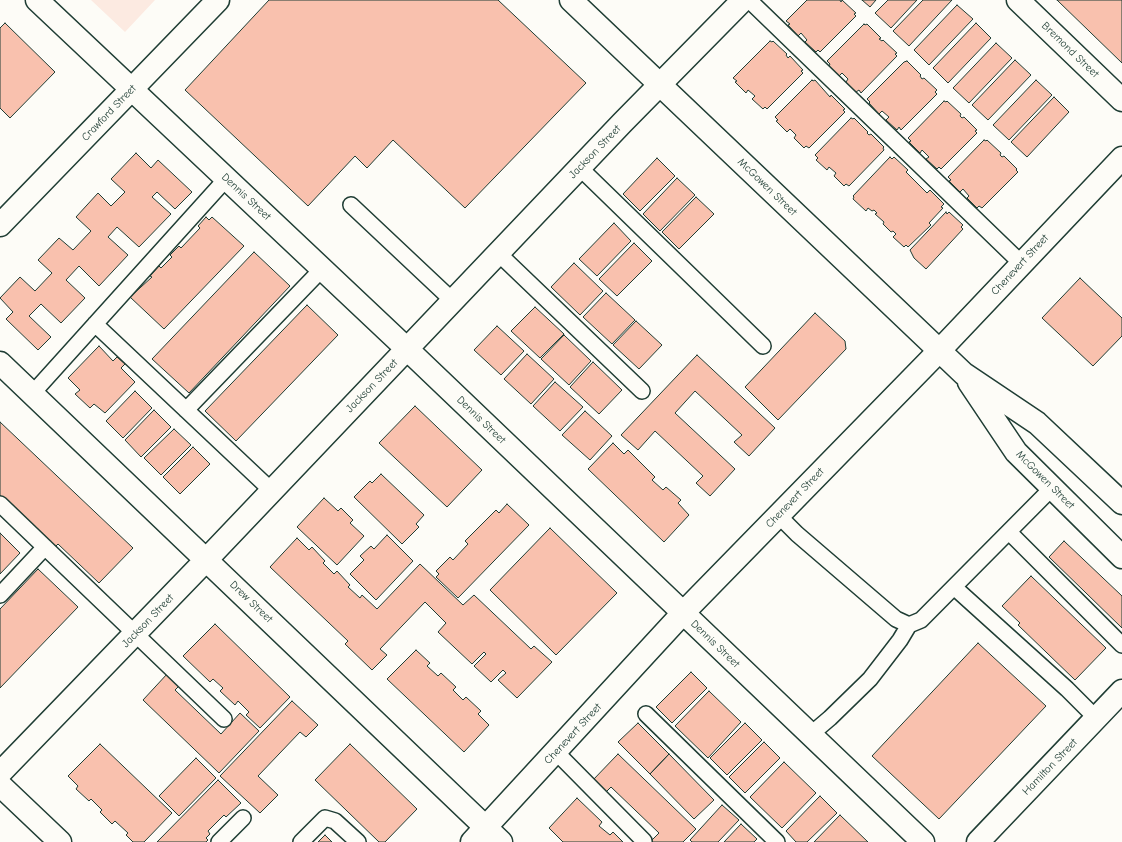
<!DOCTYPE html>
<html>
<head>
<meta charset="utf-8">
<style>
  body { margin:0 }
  canvas { display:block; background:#fdfcf7 }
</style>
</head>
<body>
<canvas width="1122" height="842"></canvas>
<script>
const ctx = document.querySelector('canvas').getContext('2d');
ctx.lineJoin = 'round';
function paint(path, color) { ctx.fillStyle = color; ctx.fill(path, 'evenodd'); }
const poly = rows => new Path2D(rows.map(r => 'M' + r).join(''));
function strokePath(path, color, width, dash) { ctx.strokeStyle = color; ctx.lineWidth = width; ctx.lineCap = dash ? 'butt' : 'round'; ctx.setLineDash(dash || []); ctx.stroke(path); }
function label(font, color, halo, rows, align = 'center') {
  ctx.font = font + ' "Comic Neue",sans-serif'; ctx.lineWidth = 4; ctx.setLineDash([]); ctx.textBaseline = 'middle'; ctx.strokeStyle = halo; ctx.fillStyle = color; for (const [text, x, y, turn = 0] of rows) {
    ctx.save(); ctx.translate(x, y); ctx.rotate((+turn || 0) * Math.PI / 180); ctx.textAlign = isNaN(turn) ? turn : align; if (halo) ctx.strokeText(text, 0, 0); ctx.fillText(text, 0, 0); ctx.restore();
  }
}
paint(poly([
  [91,0,155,0,125,32]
]), '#fceae1');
const building = poly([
  [269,0,498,0,586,83,465,208,393,140,367,168,355,156,308,206,185,90,269,0],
  [807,0,840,0,841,2,842,0,856,13,854,14,856,16,820,52,818,50,816,52,805,42,807,40,801,33,798,36,788,25,790,24,786,21,807,0],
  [862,0,876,0,870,7,862,0],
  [888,0,917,0,891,28,875,13,888,0],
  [923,0,952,0,909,46,893,31,923,0],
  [1057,0,1122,0,1122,63,1057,0],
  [957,5,973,19,929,65,914,50,957,5],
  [5,23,55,72,10,118,0,108,0,28,5,23],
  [976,23,991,38,948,83,933,68,976,23],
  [864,24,865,25,867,24,881,38,879,39,882,41,883,40,897,53,895,54,897,56,861,93,859,90,856,92,846,82,848,79,842,73,839,76,829,66,830,64,827,61,864,24],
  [770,41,772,42,773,41,787,54,786,55,788,58,790,56,803,70,801,71,803,73,767,109,765,107,763,109,752,99,755,96,748,90,746,93,735,82,737,81,733,78,770,41],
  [996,43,1012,58,969,103,953,88,996,43],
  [1015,60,1031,75,988,120,972,105,1015,60],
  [907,61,921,75,920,76,922,79,924,78,937,90,935,92,937,94,901,130,899,127,897,130,886,120,889,117,882,111,879,114,869,103,870,102,867,99,904,62,907,61],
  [812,80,813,81,815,80,830,97,831,95,845,109,843,110,845,112,809,148,806,146,804,148,794,138,796,135,790,129,787,132,776,121,778,120,775,117,812,80],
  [1036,80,1052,95,1009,140,993,125,1036,80],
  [1054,97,1069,112,1027,157,1011,142,1054,97],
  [944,101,946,102,947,101,961,114,960,116,962,118,964,117,977,130,975,131,977,133,941,169,939,167,937,169,926,159,929,157,922,150,920,153,909,142,911,141,908,138,944,101],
  [851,118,853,119,854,118,868,132,867,133,869,135,871,134,884,147,883,148,884,150,849,186,846,184,844,186,834,176,836,173,829,167,827,170,816,160,818,158,815,155,851,118],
  [984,140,986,141,987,140,1001,153,1000,155,1002,157,1004,156,1017,169,1016,170,1018,172,982,208,979,206,977,208,967,198,969,196,963,189,960,192,949,181,951,180,948,177,984,140],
  [136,153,151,168,158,160,192,192,175,209,157,192,152,197,171,214,139,247,117,227,108,237,128,255,99,286,79,266,66,280,85,298,61,323,41,304,29,316,51,337,38,350,6,319,13,312,0,298,20,277,35,291,52,273,38,260,59,238,73,250,91,231,76,217,98,193,111,206,125,192,111,179,136,153],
  [890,157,892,159,894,157,908,170,906,172,927,193,930,190,944,204,941,207,943,208,929,223,931,225,908,247,906,245,904,247,893,237,896,234,893,231,891,232,883,224,884,222,875,214,877,213,874,210,872,211,868,208,866,211,853,199,854,197,853,196,890,157],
  [657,158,675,176,640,211,623,194,657,158],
  [677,178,695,195,660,231,643,214,677,178],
  [696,197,714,214,679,249,662,232,696,197],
  [946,212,947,214,949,212,963,225,961,227,963,229,926,269,914,258,910,250,946,212],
  [206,217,209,220,212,217,244,246,164,329,130,297,152,277,150,276,159,266,161,268,172,257,170,255,179,246,181,248,200,228,198,226,206,217],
  [614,223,631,241,597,276,579,259,614,223],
  [634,243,652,261,617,296,599,279,634,243],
  [254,252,290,286,189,393,152,359,254,252],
  [574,263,603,291,580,315,551,287,574,263],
  [1080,278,1122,318,1122,336,1093,366,1042,318,1080,278],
  [606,293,635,320,612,344,583,317,606,293],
  [307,305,338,335,236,441,205,411,307,305],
  [535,307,564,334,540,358,511,331,535,307],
  [815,313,845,341,846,349,778,420,745,387,815,313],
  [636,321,662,345,639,369,613,345,636,321],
  [497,326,524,351,501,375,474,350,497,326],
  [564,335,591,361,569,385,541,359,564,335],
  [99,346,113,361,117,357,125,364,121,368,135,382,105,413,94,404,90,408,75,394,80,390,68,378,99,346],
  [527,354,554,379,531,404,504,379,527,354],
  [697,355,775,428,749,456,734,442,742,435,695,391,675,413,735,469,710,496,696,483,703,476,655,431,638,450,621,435,697,355],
  [593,362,622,390,599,414,570,387,593,362],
  [555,382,583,407,560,431,533,406,555,382],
  [135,391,152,408,123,438,106,421,135,391],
  [415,406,482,470,447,507,379,443,415,406],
  [154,410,171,427,141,457,125,440,154,410],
  [585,411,612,436,590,460,562,435,585,411],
  [0,422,133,548,99,583,58,544,54,548,0,496,0,422],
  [174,429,191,445,161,475,144,458,174,429],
  [613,443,624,454,628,450,655,477,652,480,663,490,666,487,681,500,678,503,689,515,664,542,588,469,613,443],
  [193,447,210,464,180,494,163,477,193,447],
  [381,474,424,515,416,524,419,527,402,544,354,497,370,481,372,483,381,474],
  [324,498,338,511,341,508,353,520,350,523,364,536,337,565,297,527,324,498],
  [507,504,529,525,458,598,436,577,439,574,436,571,450,557,453,560,468,544,465,541,496,510,499,513,507,504],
  [550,528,617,593,556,655,490,590,550,528],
  [0,533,20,553,0,574,0,533],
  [387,535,413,561,376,600,350,574,364,560,360,556,371,546,374,549,387,535],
  [297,538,309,550,312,547,325,561,323,563,334,574,337,571,350,585,348,587,360,598,362,595,377,609,420,564,463,605,474,595,531,649,534,646,552,662,517,698,498,680,506,673,503,670,491,682,474,666,486,654,484,652,472,664,438,632,446,623,425,602,380,649,387,655,372,670,345,644,348,641,270,567,297,538],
  [1064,541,1122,596,1122,628,1049,557,1064,541],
  [38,569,78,607,0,688,0,609,38,569],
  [1031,576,1106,648,1075,680,1018,625,1020,623,1002,606,1031,576],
  [215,624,290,697,260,728,246,715,249,712,238,701,235,705,220,691,223,688,213,679,210,682,183,656,215,624],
  [978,643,1046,706,939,819,872,756,978,643],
  [416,650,430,663,427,666,438,676,441,673,456,687,453,690,463,700,466,697,481,711,478,714,489,725,464,752,387,679,416,650],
  [691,672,707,688,672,723,656,707,691,672],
  [168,673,180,685,175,690,221,734,240,713,259,731,219,773,143,700,168,673],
  [709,691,741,722,708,758,675,726,709,691],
  [292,701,318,725,306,737,300,732,258,776,278,795,260,813,220,776,292,701],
  [638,723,669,754,650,774,618,742,638,723],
  [745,723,762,740,727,775,710,758,745,723],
  [764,742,780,758,745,793,729,777,764,742],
  [100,744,172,813,144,842,133,842,126,835,128,833,115,821,112,824,100,812,102,810,91,799,89,801,76,789,78,786,68,776,100,744],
  [350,744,417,809,385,842,379,842,315,780,350,744],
  [618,754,696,829,683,842,650,842,659,833,611,787,605,793,592,781,618,754],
  [669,754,714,800,694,819,650,774,669,754],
  [196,758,216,778,179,816,159,796,196,758],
  [784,762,816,793,782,828,750,797,784,762],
  [218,780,241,803,226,817,224,815,208,831,210,834,206,838,208,840,206,842,157,842,218,780],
  [820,796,837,813,807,842,796,842,786,831,820,796],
  [577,798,602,822,599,826,610,835,613,832,623,842,563,842,549,828,577,798],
  [722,805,739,820,718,842,692,842,690,840,722,805],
  [840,815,868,842,814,842,840,815],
  [741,824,757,839,754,842,724,842,741,824],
  [325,835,332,842,318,842,325,835]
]);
paint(building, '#f9c1ae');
strokePath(building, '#1f3d34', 1);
const service = poly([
  [749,0,1022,264],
  [580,168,763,346],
  [351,205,453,301],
  [498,253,642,391],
  [95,324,272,491],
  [32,394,226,179],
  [186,410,322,269],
  [0,504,224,719],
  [778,515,797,534,896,619,909,625,921,620,1052,488],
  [1009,532,1122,645],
  [954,587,1067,689,1096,718],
  [0,595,45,547],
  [646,714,777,842],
  [810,735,830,718,870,679,900,640,909,625],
  [556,752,644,841],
  [219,842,243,818],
  [301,842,325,818,335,821,358,842]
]);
const minor = poly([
  [37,0,407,349,923,842],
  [1018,0,1122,100],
  [0,363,501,842],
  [0,773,207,559,622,123,743,0],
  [472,842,683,613,939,351,1122,158]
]);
const tertiary = poly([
  [571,0,964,374,1037,423,1122,503],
  [0,225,218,0],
  [969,382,1016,452,1122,557],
  [0,785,60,842],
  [978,842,1122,691]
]);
strokePath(service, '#1f3d34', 18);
strokePath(minor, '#1f3d34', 25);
strokePath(tertiary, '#1f3d34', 25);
strokePath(service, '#fdfcf7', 15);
strokePath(minor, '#fdfcf7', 22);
strokePath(tertiary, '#fdfcf7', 22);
label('11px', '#1f3d34', '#fdfcf7', [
  ["Bremond Street",1070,50,44],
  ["Crawford Street",109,113,-46],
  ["Jackson Street",595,152,-46],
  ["McGowen Street",767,187,44],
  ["Dennis Street",246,197,43],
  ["Chenevert Street",1020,265,-47],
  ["Jackson Street",372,386,-46],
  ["Dennis Street",481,420,44],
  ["McGowen Street",1045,480,45],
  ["Chenevert Street",795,498,-46],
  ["Drew Street",251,602,44],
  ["Jackson Street",148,621,-46],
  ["Dennis Street",715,644,44],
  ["Chenevert Street",573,734,-47],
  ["Hamilton Street",1050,767,-46]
]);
</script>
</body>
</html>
